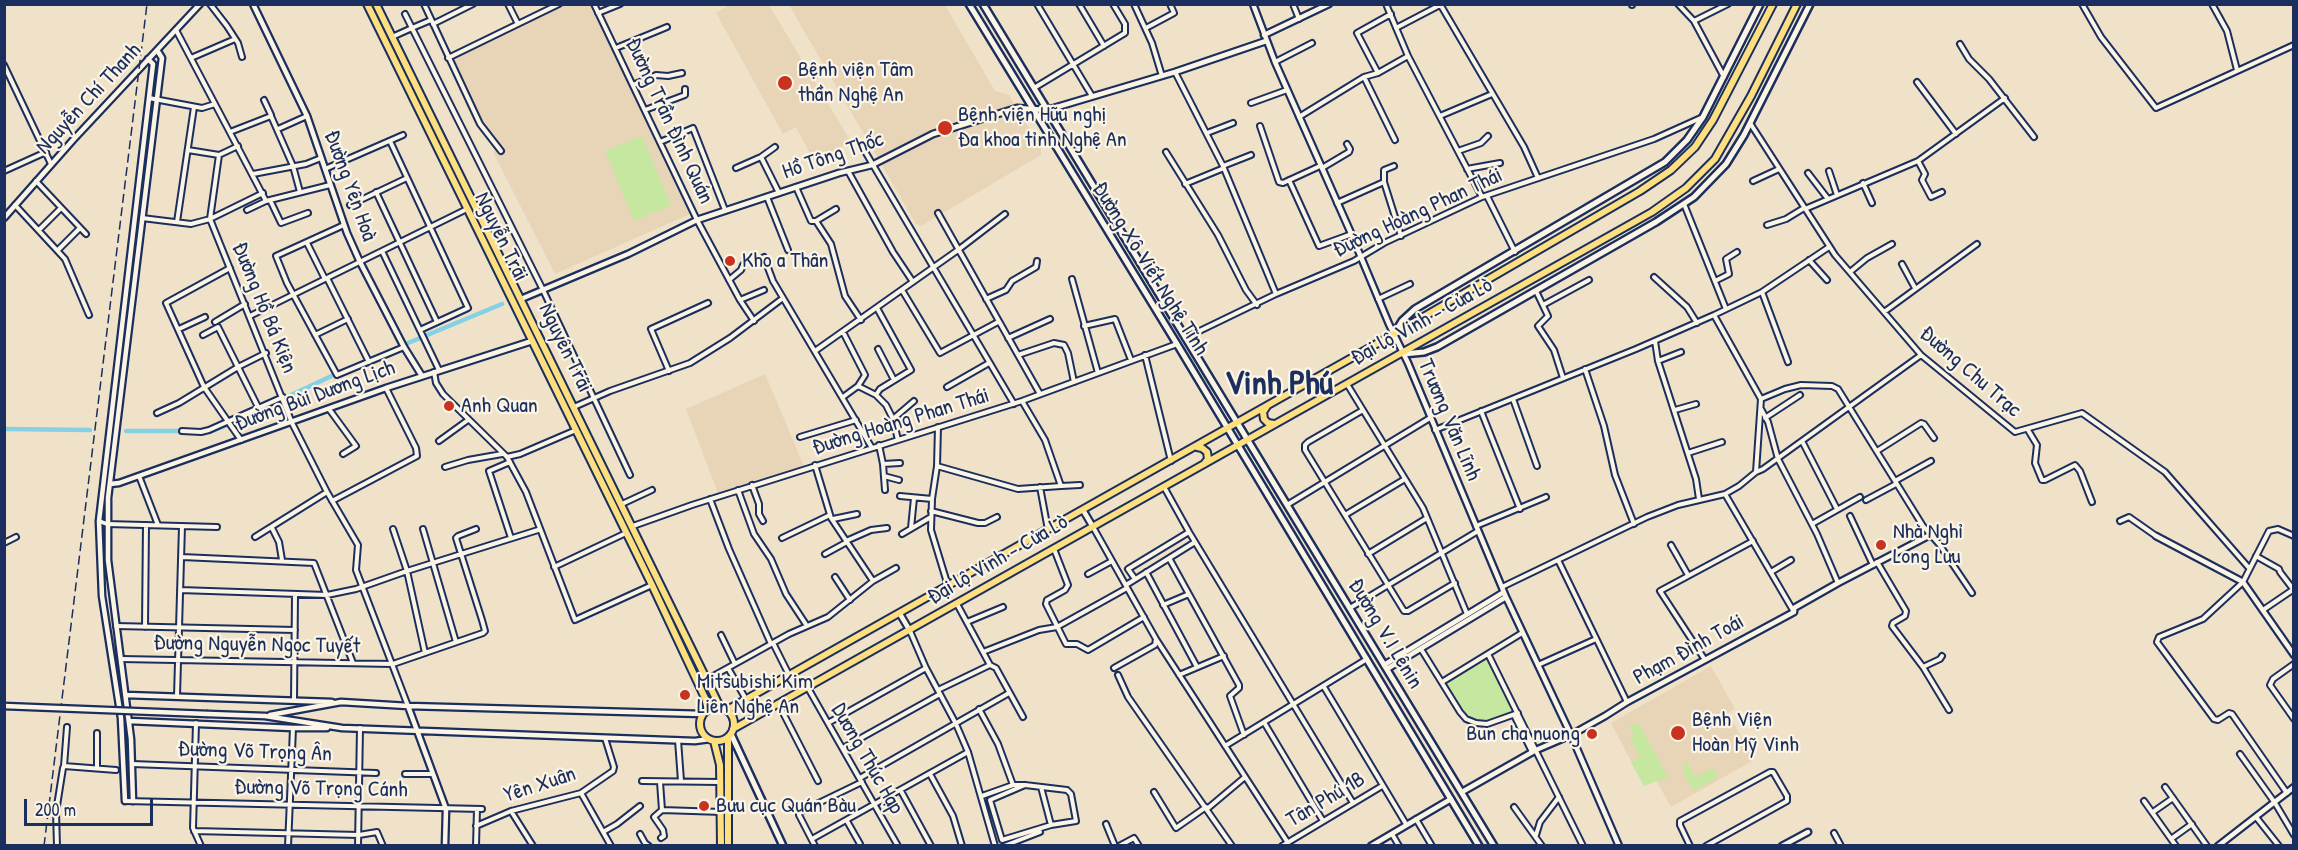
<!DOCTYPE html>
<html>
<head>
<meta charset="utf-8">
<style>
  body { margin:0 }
  #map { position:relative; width:2298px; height:850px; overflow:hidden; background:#f0e2c9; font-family:"Patrick Hand",sans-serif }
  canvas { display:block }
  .frame { position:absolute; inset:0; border:6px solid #1b2f5e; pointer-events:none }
  .scale { position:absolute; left:24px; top:799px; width:129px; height:27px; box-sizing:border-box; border:3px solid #1b2f5e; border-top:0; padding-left:8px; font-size:18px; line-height:21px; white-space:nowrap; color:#1b2f5e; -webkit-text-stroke:4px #fcf5e5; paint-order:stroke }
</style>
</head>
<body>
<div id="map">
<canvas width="2298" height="850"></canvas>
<div class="frame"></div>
<div class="scale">200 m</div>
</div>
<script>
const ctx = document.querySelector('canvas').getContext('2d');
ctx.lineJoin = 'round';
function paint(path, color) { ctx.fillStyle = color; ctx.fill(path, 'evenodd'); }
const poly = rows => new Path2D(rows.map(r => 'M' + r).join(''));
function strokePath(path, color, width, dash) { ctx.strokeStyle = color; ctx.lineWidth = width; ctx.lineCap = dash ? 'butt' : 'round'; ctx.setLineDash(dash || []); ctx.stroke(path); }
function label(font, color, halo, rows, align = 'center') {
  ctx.font = font + ' "Patrick Hand",sans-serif'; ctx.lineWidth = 4.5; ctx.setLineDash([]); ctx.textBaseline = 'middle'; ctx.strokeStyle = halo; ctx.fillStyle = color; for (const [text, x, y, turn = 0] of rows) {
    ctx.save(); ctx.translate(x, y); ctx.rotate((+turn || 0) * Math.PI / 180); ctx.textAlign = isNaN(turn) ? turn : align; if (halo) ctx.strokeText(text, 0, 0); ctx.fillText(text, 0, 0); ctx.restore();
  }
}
paint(poly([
  [731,4,769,5,851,142,814,161,796,127,783,134,716,13],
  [559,5,590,5,692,213,555,274,493,152,501,148,482,125,452,58],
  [789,5,945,5,995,91,1009,95,1041,148,1041,155,921,226,916,224],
  [765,374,804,466,718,493,686,409],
  [1711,666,1735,709,1728,713,1754,760,1671,807,1656,780,1644,786,1611,723]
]), '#e8d4b6');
paint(poly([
  [642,136,671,205,634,221,605,151],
  [1488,654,1518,713,1487,724,1466,719,1442,682],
  [1638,722,1668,777,1644,786,1631,762,1640,757,1630,738,1634,735,1629,727],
  [1685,759,1695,777,1712,768,1718,777,1694,791,1683,773]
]), '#c5e7a0');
strokePath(poly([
  [408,343,502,304],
  [289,396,340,372],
  [233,422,255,411],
  [4,429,90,430],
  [126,431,186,431],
  [210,432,227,425]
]), '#85d0e5', 4.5);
const minor = poly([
  [210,4,227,26,238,43,242,57],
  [424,4,480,124,501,151],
  [508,4,518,24],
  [594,4,697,220,740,300,754,321],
  [1037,4,1092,96],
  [1079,4,1104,46],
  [1134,4,1152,43,1162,76],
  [1293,4,1299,19],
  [1386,4,1408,56,1482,197],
  [1440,4,1524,147,1538,178],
  [1632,4,1632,5],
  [1678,4,1694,21,1724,77],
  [2082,4,2101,37,2156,108,2294,45],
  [2212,4,2227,31,2237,70],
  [598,13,620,4],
  [405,14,412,28,431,20],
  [1694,21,1728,4],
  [433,24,473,4],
  [1146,28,1174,13,1170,4],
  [1396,28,1440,5],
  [176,30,266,201,330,185],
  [392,37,412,28,543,290,630,475],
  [1960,44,1969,59,1989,79,2034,137],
  [616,48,667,27],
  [191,58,235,39],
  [448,58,559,4],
  [1275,62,1312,43],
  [4,65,51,164],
  [1175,72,1223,166,1276,294],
  [1378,73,1357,33,1391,14],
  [1364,77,1395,140],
  [1917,82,1956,134],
  [633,85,656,75,668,76,682,73],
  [1034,88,1125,33,1125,24,1113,4],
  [149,98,202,108,215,104],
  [264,100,271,115],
  [1251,103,1287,90],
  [645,110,685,95,685,89],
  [1440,116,1492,94],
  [1299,117,1364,77,1378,73,1408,56],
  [1750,123,1835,255,1921,355,2015,432,2082,413,2165,472,2249,568],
  [1260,126,1279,182,1283,183,1320,166],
  [278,129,307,116],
  [230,132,271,116,293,166,300,192],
  [1207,133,1233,123],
  [390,141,468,308,420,330],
  [660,142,693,128,725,210],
  [863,148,1014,404],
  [188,150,219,155,238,146],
  [1458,151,1481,143,1488,136],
  [1166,152,1218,235,1246,290,1257,305],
  [219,155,210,219,292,423,327,492,358,545,356,570,408,706],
  [761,157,779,193],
  [1918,161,1925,174,1922,180,1931,197,1942,192],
  [1223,166,1251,155],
  [1394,166,1384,170,1384,182,1401,236],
  [736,168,761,157,775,147],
  [1322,168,1349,152,1350,149,1347,144],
  [325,169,403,135],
  [1467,169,1500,163],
  [4,171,46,152],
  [848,171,893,252,913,282],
  [1829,171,1837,195],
  [1808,173,1828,199],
  [253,174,306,164,321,158],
  [1289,180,1319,246,1352,234],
  [36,181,86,234],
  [1753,181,1779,169],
  [1863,183,1872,203],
  [1185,184,1224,168],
  [796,187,811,221,816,221,831,244,845,296,861,320],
  [376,192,437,322],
  [1487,196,1515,252],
  [767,197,788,250],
  [270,200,281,223,308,213],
  [1337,203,1384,182],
  [1684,204,1726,309],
  [15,205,65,259,89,315],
  [350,205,407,178],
  [1805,209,1918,161,2005,98],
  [247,210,266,201],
  [938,213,1040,394],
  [142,218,191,224,210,219,263,193],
  [816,221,836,209],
  [177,222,194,107],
  [344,225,276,256,287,283,337,375,404,347],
  [1767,225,1786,219,1804,208],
  [39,230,61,208],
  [307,243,325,279],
  [58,250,80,228],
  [382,251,439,370],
  [764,257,773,281,872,448],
  [1809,260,1827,280],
  [1902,264,1915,288],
  [230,268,166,303,204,387,241,440],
  [1850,272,1867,258,1892,244],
  [1654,277,1687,307,1697,323],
  [327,278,369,362],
  [1072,279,1098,373],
  [729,280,741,270,743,265],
  [1715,281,1729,274,1726,259,1737,252],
  [902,290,940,353,998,322],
  [1536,291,1548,316,1538,326,1554,350,1563,378],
  [1762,292,1788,362],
  [986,299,1006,290,1012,281,1036,267,1037,261],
  [1378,299,1410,284],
  [740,300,764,290],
  [1543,305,1589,280],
  [1884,312,1977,244],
  [1714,315,1761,399,1756,472],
  [250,316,467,209],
  [215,322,245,304],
  [1084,326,1115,319,1131,360],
  [179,329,205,317],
  [315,335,348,319],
  [1008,338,1050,319],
  [1185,338,1276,294,1354,261,1384,243,1482,197,1654,139,1703,117],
  [1655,341,1658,361,1696,479,1699,499],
  [878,349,894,380],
  [815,351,958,250,1005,214],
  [1018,355,1054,343,1064,345,1068,353,1074,382],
  [1145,355,1171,461],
  [1658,361,1681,352],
  [1585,369,1604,426,1615,475,1634,524],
  [669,371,651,329,708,303],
  [434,372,436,383,443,394,507,457,526,492,575,620,652,585],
  [1347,384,1423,508,1467,614],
  [858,386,876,395,886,405,893,419,898,440],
  [947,387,989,363],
  [876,395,880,389,911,370,877,308],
  [843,397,858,386,865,375,843,332],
  [1513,399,1537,466],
  [1761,399,1785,389,1801,385,1832,386,1838,389,1923,526,1939,544,1972,593],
  [258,407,238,367,266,353],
  [574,407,610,391,690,363,730,338,783,298],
  [329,409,356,446,343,454],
  [1761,409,1768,422,1778,459,1817,534,1838,583],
  [1363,410,1308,442,1305,445,1305,450,1404,611,1408,611,1455,583],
  [1675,410,1696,404],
  [1481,411,1520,509],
  [157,413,179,403,238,367,218,327,203,335],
  [1765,418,1800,395],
  [893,419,914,401],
  [938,427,937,466,932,499,931,530,948,586],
  [1435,430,1636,349,1714,315,1762,292,1829,247],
  [2028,430,2037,445,2035,463,2042,480,2045,480,2075,465,2080,471,2092,502],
  [182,431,201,432,209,430,283,397],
  [800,437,856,420],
  [439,441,468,420],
  [1802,441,1837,509],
  [879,445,883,464,885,490],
  [1877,451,1921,423,1924,424,1934,438],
  [1688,453,1722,442],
  [507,457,520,454,576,430],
  [510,462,489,471,511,538],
  [883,464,900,463],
  [815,465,831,518,873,581],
  [937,466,1018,489,1061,486,1045,440,1022,401],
  [445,467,468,460,502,454],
  [139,476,158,525],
  [884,476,899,480],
  [1895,481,1931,461],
  [752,485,759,504,759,514,763,521],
  [1061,486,1080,485],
  [1040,487,1048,530],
  [1164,487,1189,532,1353,803],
  [738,490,754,534,771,559,786,594,807,626],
  [1725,494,1794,612],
  [900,496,932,499],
  [710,499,729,549,771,644],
  [1866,500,1896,484],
  [332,501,417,456,416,448,386,388],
  [622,504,652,490],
  [1287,505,1430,418],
  [931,511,978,523,985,523,997,517],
  [1345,515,1405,479],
  [1850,516,1873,565],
  [833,519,857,514],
  [99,521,107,524,217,527],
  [2120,521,2129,517,2156,536],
  [1812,524,1860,497],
  [633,526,692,505,1022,401,1177,344],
  [1476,526,1546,497],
  [1093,527,1156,639,1155,645,1114,668],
  [272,528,279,542,282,560],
  [911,528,914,498],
  [393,529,407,571,425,653],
  [423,529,456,642],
  [902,534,931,517],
  [255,537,327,492],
  [782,538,830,515],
  [846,541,871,530,887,528],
  [4,543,16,537],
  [1671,545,1688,575],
  [1054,549,1068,585,1065,590,1047,600,1046,604,1066,644,1077,644,1088,650,1144,617],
  [825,554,847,542],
  [1368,554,1427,518],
  [2256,556,2279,569,2280,572,2293,589,2294,589,2263,610],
  [182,557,314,563,353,663],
  [1169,558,1239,685,1239,688,1230,696,1244,735],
  [1558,560,1627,702],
  [1877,562,1906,611,1905,616,1893,623,1892,626,1923,667,1949,710],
  [554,567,626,533],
  [1146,572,1197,667],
  [1771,572,1791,560],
  [1088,574,1112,561],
  [835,577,850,600],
  [1135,579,1128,569,1189,532],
  [1126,585,1195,542],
  [1502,587,1647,517,1678,505,1725,494,1739,486,1756,472,1763,469,1921,355],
  [180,590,327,595,356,589,407,571,538,530],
  [957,604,990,665,996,668,1023,717],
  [1163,605,1189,594],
  [1350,608,1478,531],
  [967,622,1003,607],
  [116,626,295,630],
  [145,627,146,525],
  [910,631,926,668,956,724,968,752,995,846],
  [721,635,735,664],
  [1156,639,1290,846],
  [773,643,789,675],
  [1421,649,1460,712,1466,719,1476,723,1487,724,1518,713],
  [983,652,1039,630,1057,627,1127,588],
  [1488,654,1583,846],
  [121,659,393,664,483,633,485,631,482,620,456,538,458,536,476,529],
  [1705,660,1660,591,1753,541],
  [2294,664,2273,679,2270,685,2294,719],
  [1538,665,1596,639],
  [1923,667,1940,659,1942,656],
  [728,668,747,701],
  [1118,675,1128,697,1232,846],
  [1179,675,1224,656],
  [706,680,789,634,828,617,873,581,896,568],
  [1442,682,1522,633],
  [1324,687,1406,824],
  [808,688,898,846],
  [938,690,990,665],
  [177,696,182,526],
  [294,700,295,595],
  [779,705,818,781],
  [979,709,998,744,1013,785,1025,785,1067,790,1071,794,1076,821,1051,825,1002,840,990,800,1025,785],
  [1514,715,1532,752],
  [196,723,193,828,201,846],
  [828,723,926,668],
  [1265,724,1323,821],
  [678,740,681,781],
  [1225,746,1367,659],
  [843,748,940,694],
  [2240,754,2275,803,2294,835],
  [132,764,376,773],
  [64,766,67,727],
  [97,768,97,733],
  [405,774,433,774],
  [930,774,953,816,962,846],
  [860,778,1009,693],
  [642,781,720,782],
  [660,782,662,810,722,812],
  [1041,787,1051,825],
  [2165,787,2207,846],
  [901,791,931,846],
  [1154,792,1176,828,1206,807],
  [581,793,611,846],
  [2287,793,2232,714,2229,713,2218,720,2214,719,2157,642,2159,637,2203,619,2243,582,2269,531,2278,529,2294,536],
  [982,796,1013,785],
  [125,801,482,809],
  [2144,801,2176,846],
  [1514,807,1542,846],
  [1207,809,1245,777],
  [511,811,533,846],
  [2153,812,2173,798],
  [2256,817,2279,846],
  [1416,819,1432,846],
  [847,821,860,844],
  [1106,824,1115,846],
  [476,826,511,811,581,793,613,771,614,767,605,738],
  [194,831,359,835,377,832,383,846],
  [603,832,617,824,640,806],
  [1834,833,1841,846],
  [640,834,645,843,649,846],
  [1392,834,1399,846],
  [1536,835,1540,822,1559,797],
  [661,838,664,836,663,830,654,817,662,810],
  [812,839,968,752],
  [2171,839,2192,824],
  [57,846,56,812,63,768,64,766,116,770],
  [288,846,293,728],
  [358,846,360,728],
  [476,846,477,809],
  [815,846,799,815,800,812,862,782],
  [1004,846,1040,832],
  [1119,846,1134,838,1139,846],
  [1282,846,1382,786],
  [1690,846,1680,825,1680,821,1770,772,1773,772,1787,796,1787,801,1706,846]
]);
const tertiary = poly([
  [253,4,307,116,347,233,360,262,404,347,422,376],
  [1253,4,1275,62,1350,231,1389,324,1408,363,1506,597,1571,735,1619,846],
  [1264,35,1329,4],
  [4,218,73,140,200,4],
  [521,299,628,254,697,220,839,173,872,165,933,134,1017,108,1047,110,1175,72,1266,41],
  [110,484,119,483,386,388,532,341],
  [1083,510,1093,527],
  [2156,536,2243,582,2294,655],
  [900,614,910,631],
  [1384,665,1504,592],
  [1387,669,1506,597],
  [126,695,332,702],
  [408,706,446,809,445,846],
  [208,714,265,716,342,728,695,741,710,739],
  [270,715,341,702,408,706,703,714],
  [129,721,293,728,327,728],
  [1462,792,1536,750,1571,735,1605,716,1627,702,1794,612,1794,608,1838,583,1930,535],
  [125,801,121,718,102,596,99,521,153,64,148,59],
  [133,801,131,739,108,560,108,498,162,58,157,50],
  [1371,846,1451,799],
  [1782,846,1808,832],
  [2218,846,2294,787]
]);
const secondary = poly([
  [969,4,1177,344,1479,846],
  [983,4,1494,846],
  [1394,334,1402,321,1415,309,1665,162,1687,140,1703,117,1760,4],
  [1403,354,1424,352,1437,347,1656,222,1694,197,1726,164,1744,135,1810,4],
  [731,734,783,846]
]);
const primary = poly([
  [367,4,652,585,705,698,708,710],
  [376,4,720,707],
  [1267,406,1263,412,1264,419,1268,423,1274,424],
  [1197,447,1202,448,1207,452,1208,459,1204,464],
  '700 724a17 17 0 1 1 34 0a17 17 0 1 1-34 0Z',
  [727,710,1394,334,1640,191,1671,170,1695,147,1713,120,1773,4],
  [733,729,1652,212,1686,188,1715,159,1751,96,1797,4],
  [728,737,728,846],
  [714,741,720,765,721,846]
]);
strokePath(minor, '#1b2f5e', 8);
strokePath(tertiary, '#1b2f5e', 9);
strokePath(secondary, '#1b2f5e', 10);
strokePath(primary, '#1b2f5e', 10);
strokePath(minor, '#fcf5e5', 4);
strokePath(tertiary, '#fcf5e5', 4.5);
strokePath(secondary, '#fcf5e5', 5);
strokePath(primary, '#fedf80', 6);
strokePath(poly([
  [44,846,147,4]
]), '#1b2f5e', 1.5, [9, 4.5]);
const tertiaryBridge = poly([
  [4,706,208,714]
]);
strokePath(tertiaryBridge, '#1b2f5e', 9, []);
strokePath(tertiaryBridge, '#fcf5e5', 4.5);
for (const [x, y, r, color] of [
  [785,83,8,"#c8321e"],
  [945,128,8,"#c8321e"],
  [730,261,6,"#c8321e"],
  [449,406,6,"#c8321e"],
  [1881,545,6,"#c8321e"],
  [685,695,6,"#c8321e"],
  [1678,733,8,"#c8321e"],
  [1592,734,6,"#c8321e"],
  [704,806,6,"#c8321e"]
]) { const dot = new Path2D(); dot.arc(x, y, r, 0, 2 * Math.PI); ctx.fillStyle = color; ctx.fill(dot); strokePath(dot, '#fcf5e5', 2); }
label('22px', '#1b2f5e', '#fcf5e5', [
  ["Bệnh viện Tâm",798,70],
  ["thần Nghệ An",798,95],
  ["Bệnh viện Hữu nghị",958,115],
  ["Đa khoa tỉnh Nghệ An",958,140],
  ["Kho a Thân",742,261],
  ["Anh Quan",461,406],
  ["Nhà Nghỉ",1893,532],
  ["Long Lưu",1893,557],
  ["Mitsubishi Kim",697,682],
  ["Liên Nghệ An",697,707],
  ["Bệnh Viện",1692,720],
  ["Hoàn Mỹ Vinh",1692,745],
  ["Bun cha nuong",1580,734,"right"],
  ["Bưu cục Quán Bàu",716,806]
], 'left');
label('22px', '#1b2f5e', '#fcf5e5', [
  ["Nguyễn Chí Thanh",89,99,-47],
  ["Đường Trần Đình Quán",669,121,65],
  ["Hồ Tông Thốc",833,156,-19],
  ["Đường Yên Hoà",350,186,70],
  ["Đường Hoàng Phan Thái",1418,213,-25],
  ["Nguyễn Trãi",501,237,64],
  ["Đường Xô Viết Nghệ Tĩnh",1150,269,58],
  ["Đường Hồ Bá Kiện",264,308,68],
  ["Đại lộ Vinh - Cửa Lò",1422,322,-29],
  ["Nguyên Trãi",565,348,64],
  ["Đường Chu Trạc",1970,372,41],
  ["Đường Bùi Dương Lịch",315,396,-20],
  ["Trương Văn Lĩnh",1449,420,67],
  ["Đường Hoàng Phan Thái",901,422,-17],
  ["Đại lộ Vinh - Cửa Lò",998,560,-30],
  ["Đường V.I Lênin",1385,634,59],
  ["Đường Nguyễn Ngọc Tuyết",257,645,1],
  ["Phạm Đình Toái",1689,650,-29],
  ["Đường Võ Trọng Ân",255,752,2],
  ["Dương Thúc Hạp",867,759,60],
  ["Yên Xuân",540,785,-18],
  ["Đường Võ Trọng Cánh",321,789,1],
  ["Tân Phú 1B",1326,800,-31]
]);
label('bold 34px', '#1b2f5e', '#fcf5e5', [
  ["Vinh Phú",1279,385]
]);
</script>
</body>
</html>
